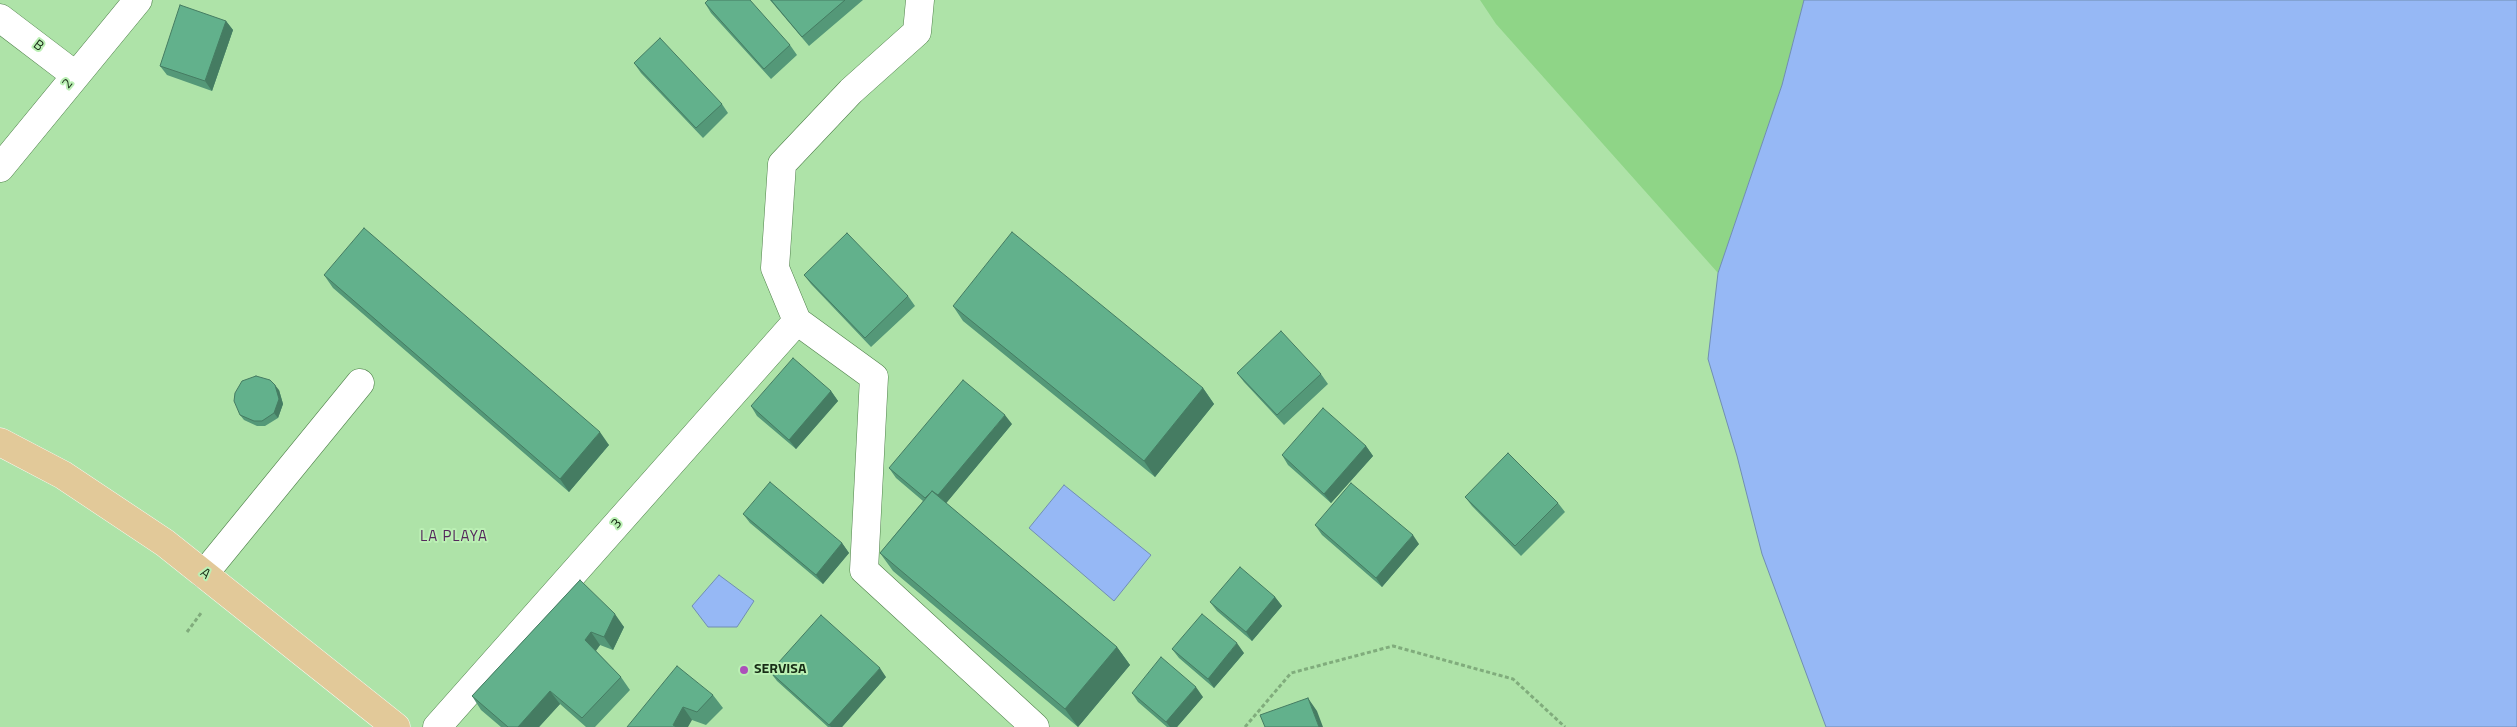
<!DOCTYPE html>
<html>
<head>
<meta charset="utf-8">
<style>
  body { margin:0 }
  canvas { display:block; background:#aee3a8 }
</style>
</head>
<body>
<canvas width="2517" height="727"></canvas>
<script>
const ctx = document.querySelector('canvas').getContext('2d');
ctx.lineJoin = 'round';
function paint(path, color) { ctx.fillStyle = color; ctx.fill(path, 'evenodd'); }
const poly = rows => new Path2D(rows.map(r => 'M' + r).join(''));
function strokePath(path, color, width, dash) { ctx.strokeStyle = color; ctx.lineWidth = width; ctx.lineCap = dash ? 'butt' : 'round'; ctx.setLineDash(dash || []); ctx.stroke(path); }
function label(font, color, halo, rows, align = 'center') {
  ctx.font = font + ' "Titillium Web",sans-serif'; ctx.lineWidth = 4; ctx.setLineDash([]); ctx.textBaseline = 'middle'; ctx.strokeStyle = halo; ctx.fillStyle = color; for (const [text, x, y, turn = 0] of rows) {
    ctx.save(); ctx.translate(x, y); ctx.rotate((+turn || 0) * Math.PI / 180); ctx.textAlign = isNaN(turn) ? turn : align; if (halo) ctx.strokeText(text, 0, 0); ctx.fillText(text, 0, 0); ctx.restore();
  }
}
paint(poly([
  [1480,0,1804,0,1782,85,1718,273,1496,24]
]), '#8fd587');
const water = poly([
  [1804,0,2517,0,2517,727,1826,727,1762,554,1737,456,1708,359,1718,273,1782,85,1804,0],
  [1064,485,1151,555,1114,601,1029,528,1064,485],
  [719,575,754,601,737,627,708,627,692,606,719,575]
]);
paint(water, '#96b8f5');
strokePath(water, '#708eb2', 1);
const minor = poly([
  [920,0,917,32,851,91,782,164,775,268,797,321,874,377,864,570,1035,727],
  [0,18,75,75],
  [0,168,138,0],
  [204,574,360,383],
  [437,727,797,321]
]);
const major = poly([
  [0,442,63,475,165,543,396,727]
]);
strokePath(minor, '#4f804a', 29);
strokePath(major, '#fff', 29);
strokePath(poly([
  [187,632,201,613],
  [1245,727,1291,673,1393,646,1513,679,1565,727]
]), '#80ac7c', 3, [4, 2.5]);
strokePath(minor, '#fff', 28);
strokePath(major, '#e2c999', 28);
paint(poly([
  [770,0,863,0,809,46],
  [705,3,790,45,797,55,771,79,711,13],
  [226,21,233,30,212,91,167,75,160,66],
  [634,63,722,104,728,113,703,138,641,73],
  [324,275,609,445,569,492,333,288],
  [804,275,908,296,915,306,871,347,811,284],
  [953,306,1203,388,1214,404,1155,477,963,321],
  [1237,373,1321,374,1328,384,1284,425,1244,382],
  [279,390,283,404,278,418,265,426,257,426,244,420,240,415],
  [831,391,838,401,796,449,757,416,751,406],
  [1012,424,946,503,1117,647,1130,665,1078,727,893,571,880,553,923,501,896,478,889,468],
  [1366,446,1373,456,1331,503,1288,465,1282,455],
  [1465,497,1558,503,1565,512,1521,556,1472,506],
  [743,514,842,543,849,553,823,584,750,523],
  [1315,525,1419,544,1382,587,1322,535],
  [580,580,624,627,613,650,600,645,596,651,621,677,630,690,595,727,586,727,560,704,539,727,501,727,481,710,472,696],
  [1275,597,1282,606,1252,641,1217,611,1210,602],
  [1172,649,1244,653,1214,688,1179,658],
  [770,672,886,677,842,727,828,727,777,681],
  [1132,693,1203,697,1177,727,1167,727,1138,702],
  [713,695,723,708,706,725,692,720,627,727]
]), '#549878');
paint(poly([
  [226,21,233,30,212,91,205,81],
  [275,385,279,390,283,404,278,418,274,413],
  [1203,388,1214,404,1155,477,1144,461],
  [831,391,838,401,796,449,789,440],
  [1005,415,1012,424,938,513,931,503],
  [600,432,609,445,569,492,560,479],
  [1366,446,1373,456,1331,503,1324,494],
  [1413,535,1419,544,1382,587,1376,578],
  [842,543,849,553,823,584,816,575],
  [1275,597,1282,606,1252,641,1246,632],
  [615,614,624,627,613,650,604,637],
  [591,632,600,645,594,653,585,640],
  [1237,643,1244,653,1214,688,1208,679],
  [1117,647,1130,665,1078,727,1065,709],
  [880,668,886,677,842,727,831,727,829,725],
  [1196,687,1203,697,1177,727,1170,727,1166,722],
  [550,691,560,704,539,727,518,727],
  [1308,698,1317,711,1323,727,1319,727],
  [683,707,692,720,688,727,675,727,673,725]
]), '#457c62');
const building = poly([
  [708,0,750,0,790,45,764,69,705,3,708,0],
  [771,0,845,0,802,37,771,0],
  [180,5,226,21,205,81,160,66,180,5],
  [660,38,722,104,696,128,634,63,660,38],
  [364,228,600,432,560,479,324,275,364,228],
  [1012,232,1203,388,1144,461,953,306,1012,232],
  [847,233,908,296,865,338,804,275,847,233],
  [1281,331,1321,374,1277,415,1237,373,1281,331],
  [793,358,831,391,789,440,751,406,793,358],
  [256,376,270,380,275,385,279,399,274,413,262,421,254,421,240,415,234,401,235,393,242,381,256,376],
  [963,380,1005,415,938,495,932,491,925,498,889,468,963,380],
  [1323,408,1366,446,1324,494,1282,455,1323,408],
  [1508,453,1558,503,1515,546,1465,497,1508,453],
  [770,482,842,543,816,575,743,514,770,482],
  [1351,483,1413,535,1376,578,1315,525,1351,483],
  [932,491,1117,647,1065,709,880,553,932,491],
  [1240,567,1275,597,1246,632,1210,602,1240,567],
  [580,580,615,614,604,637,591,632,585,640,621,677,582,718,550,691,518,727,508,727,472,696,580,580],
  [1202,614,1237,643,1208,679,1172,649,1202,614],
  [821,615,880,668,829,725,770,672,821,615],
  [1161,657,1196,687,1166,722,1132,693,1161,657],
  [677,666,713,695,697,712,683,707,673,725,676,727,627,727,677,666],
  [1308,698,1319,727,1265,727,1260,715,1308,698]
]);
paint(building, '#62b18c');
strokePath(building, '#457c62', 1);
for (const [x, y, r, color] of [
  [744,670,5,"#ac50ba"]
]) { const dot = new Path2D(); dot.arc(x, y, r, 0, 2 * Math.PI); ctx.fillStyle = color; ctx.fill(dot); strokePath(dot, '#bbf0b4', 2); }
label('14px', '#182d16', '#bbf0b4', [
  ["B",38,46,37],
  ["2",68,84,-51],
  ["3",617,524,-48],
  ["A",205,574,38]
]);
label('bold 14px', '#182d16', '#bbf0b4', [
  ["SERVISA",754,670]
], 'left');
ctx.letterSpacing = '1px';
label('15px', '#55285c', '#bbf0b4', [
  ["LA PLAYA",454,537]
]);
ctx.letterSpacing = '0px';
</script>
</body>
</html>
